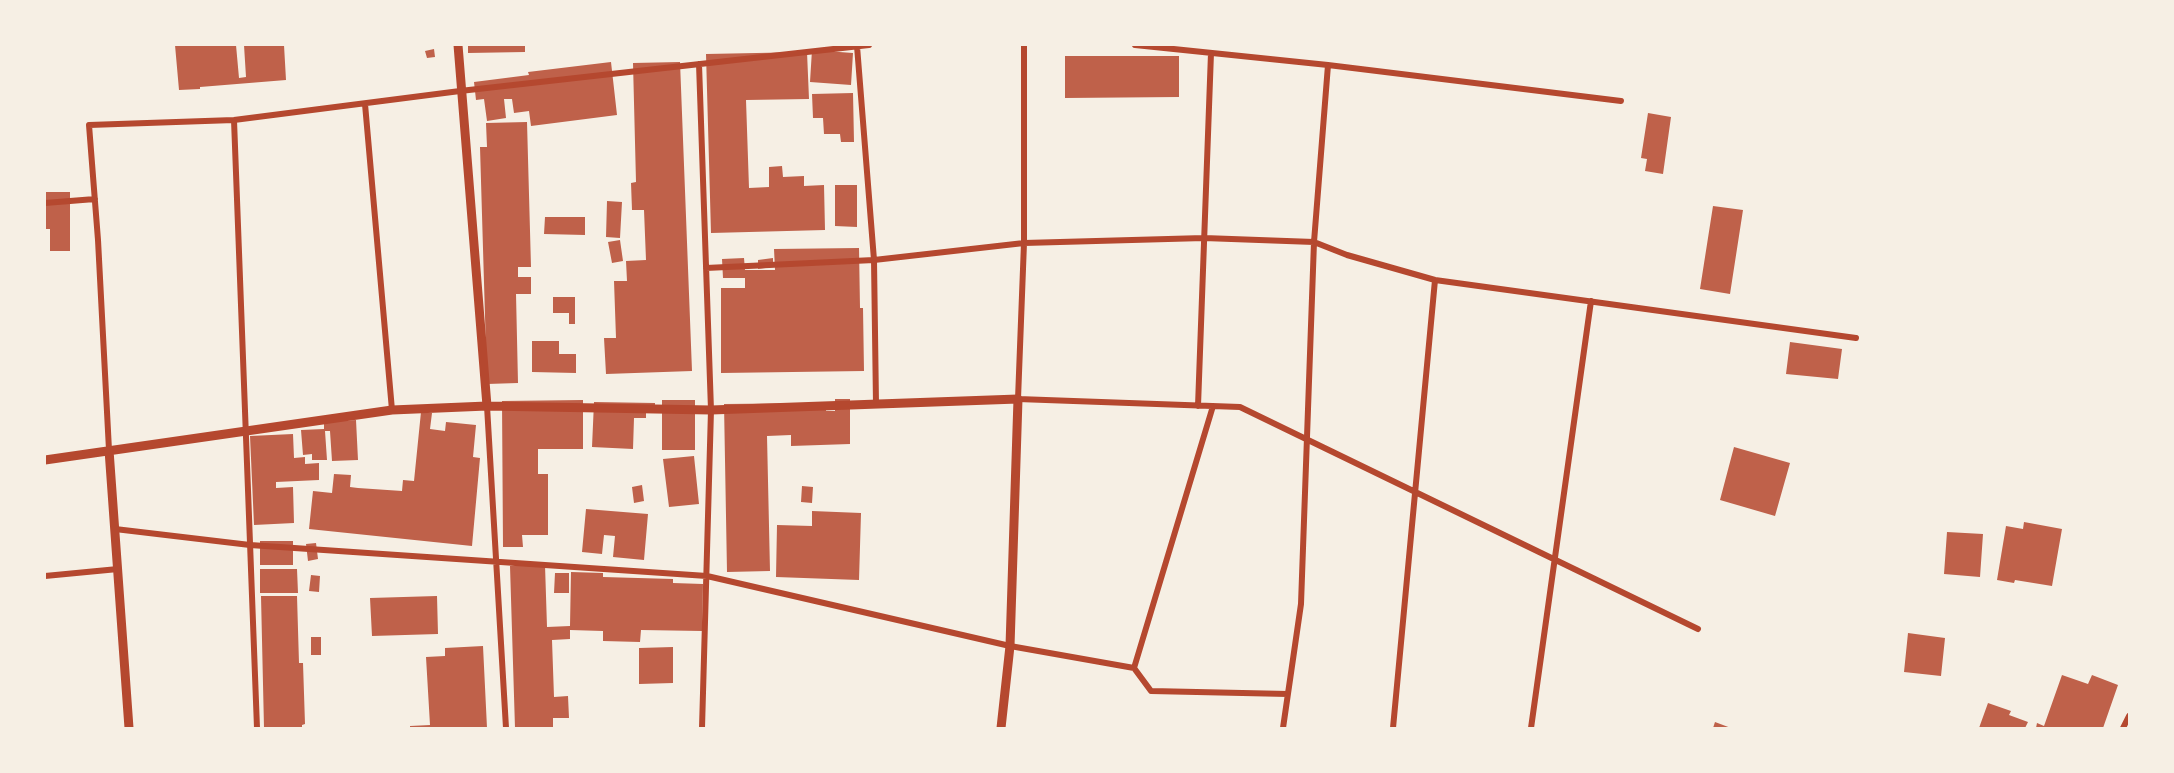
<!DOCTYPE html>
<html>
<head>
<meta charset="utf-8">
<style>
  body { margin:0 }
  #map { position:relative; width:2174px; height:773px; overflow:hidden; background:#f6efe4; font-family:Bitter,serif }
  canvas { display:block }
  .frame { position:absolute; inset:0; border:46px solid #f6efe4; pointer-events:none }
</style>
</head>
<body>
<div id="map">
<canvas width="2174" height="773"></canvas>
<div class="frame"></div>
</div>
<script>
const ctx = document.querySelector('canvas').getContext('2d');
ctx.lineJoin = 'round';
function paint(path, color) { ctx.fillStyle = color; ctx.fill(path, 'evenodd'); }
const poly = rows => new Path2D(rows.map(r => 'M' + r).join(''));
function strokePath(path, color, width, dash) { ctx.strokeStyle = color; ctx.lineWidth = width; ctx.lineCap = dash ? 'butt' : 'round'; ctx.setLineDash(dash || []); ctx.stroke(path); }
paint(poly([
  [175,45,236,45,239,78,246,77,244,45,284,45,286,80,200,87,200,89,179,90],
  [468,45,525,45,525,52,468,53],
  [434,49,435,57,427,58,425,51],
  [812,50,853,53,851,85,810,82],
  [807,52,809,99,746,100,749,188,769,187,769,167,782,166,783,177,804,176,804,186,824,185,825,230,711,233,706,54],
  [1065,56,1179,56,1179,97,1065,98],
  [611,62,617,115,531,126,529,111,514,113,512,99,504,99,506,118,487,121,484,99,476,100,474,82,529,75,528,72],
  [680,62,692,371,606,374,604,338,616,338,614,281,627,281,626,261,646,260,644,210,632,210,631,183,636,182,633,63],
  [853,93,854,142,841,142,840,134,824,134,823,118,813,118,812,94],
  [1648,113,1671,117,1663,174,1645,171,1647,159,1641,158],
  [527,122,531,267,518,267,518,277,531,277,531,294,516,294,518,383,487,384,480,147,487,147,486,123],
  [835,185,857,185,857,227,835,226],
  [45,192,70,192,70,251,50,251,50,229,45,229],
  [607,201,622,202,620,238,606,237],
  [1713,206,1743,210,1730,294,1700,289],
  [545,217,585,217,585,235,544,234],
  [620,240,623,261,612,263,608,242],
  [859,248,860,308,863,308,864,371,721,373,721,288,745,288,745,278,723,278,722,259,744,258,745,270,775,270,774,249],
  [773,258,773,267,758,269,758,260],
  [553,297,575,297,575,324,569,324,569,313,553,313],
  [532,341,559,341,559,354,576,354,576,373,532,372],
  [1790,342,1842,349,1838,379,1786,374],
  [835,399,850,399,850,444,791,446,791,435,767,436,770,571,727,572,724,404,826,403,826,411,835,411],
  [583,400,583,449,538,449,538,474,548,474,548,535,522,535,523,547,503,547,502,401],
  [662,400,695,400,695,450,662,450],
  [594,402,655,403,655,413,646,412,646,418,634,418,633,449,592,447],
  [421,412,432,413,430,429,445,431,446,422,476,425,473,457,480,458,472,546,309,529,313,491,332,493,334,474,351,475,350,487,358,488,402,491,403,480,414,481],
  [356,420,358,460,332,461,330,431,325,431,327,460,312,460,312,454,303,455,301,430,324,429,324,422],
  [293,434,294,458,305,457,305,464,319,463,319,480,276,482,276,488,293,487,294,523,254,525,250,436],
  [1734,447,1790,463,1775,516,1720,500],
  [694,456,699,504,669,507,663,459],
  [642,485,644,501,634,503,632,487],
  [802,486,813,487,812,503,801,502],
  [586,509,648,514,644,560,613,557,615,536,604,535,602,554,582,552],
  [812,511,861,513,859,580,776,577,777,525,812,526],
  [2024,522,2062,529,2052,586,2015,580,2014,583,1997,580,2006,526,2023,529],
  [1947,532,1983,534,1980,577,1944,574],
  [260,541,293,541,293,565,260,565],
  [316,543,318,559,308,561,306,544],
  [545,565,547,627,570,626,571,572,603,573,603,577,673,579,673,583,703,584,702,631,641,630,640,642,603,641,603,631,570,630,570,639,552,640,554,697,568,696,569,718,553,718,553,728,515,728,510,566],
  [260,569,297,569,298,593,260,593],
  [555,573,569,573,569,593,554,593],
  [311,575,320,576,319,592,309,591],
  [261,596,297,596,299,663,303,663,305,724,302,725,302,728,264,728],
  [437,596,438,634,372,636,370,598],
  [1908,633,1945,638,1941,676,1904,672],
  [311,637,321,637,321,655,311,655],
  [483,646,487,728,410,728,410,726,430,725,426,657,445,656,445,648],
  [673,647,673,683,639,684,639,648],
  [2062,675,2088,684,2092,675,2118,685,2103,728,2036,728,2037,723,2044,726],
  [1988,703,2011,711,2009,715,2028,722,2025,728,1979,728],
  [1715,722,1731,728,1713,728]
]), '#bf614a');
strokePath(poly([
  [1024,45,1024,243,1018,399,1240,407,1698,629],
  [1135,45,1328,65,1621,101],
  [857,46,874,260,876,404],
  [699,64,711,410,702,728],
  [365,104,392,410],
  [234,120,257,728],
  [45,203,95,199],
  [706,268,874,260,1024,243,1204,238,1314,242,1347,255,1435,280,1856,338],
  [487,406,506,728],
  [1198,406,1211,53],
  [109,450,98,240,89,125,234,120,460,91,869,45],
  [115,529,250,545,707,576,1010,646,1134,668,1151,691,1288,694],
  [45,576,118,569],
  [1134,668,1213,406],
  [1283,728,1301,604,1314,242,1328,65],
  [1393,728,1435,280],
  [1531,728,1591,301],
  [2123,728,2129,716]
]), '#b5482f', 6);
strokePath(poly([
  [458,45,487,406],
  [109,450,129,728],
  [45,460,392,410,487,406,711,410,1018,399,1010,646,1001,728]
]), '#b5482f', 9);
</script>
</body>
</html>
